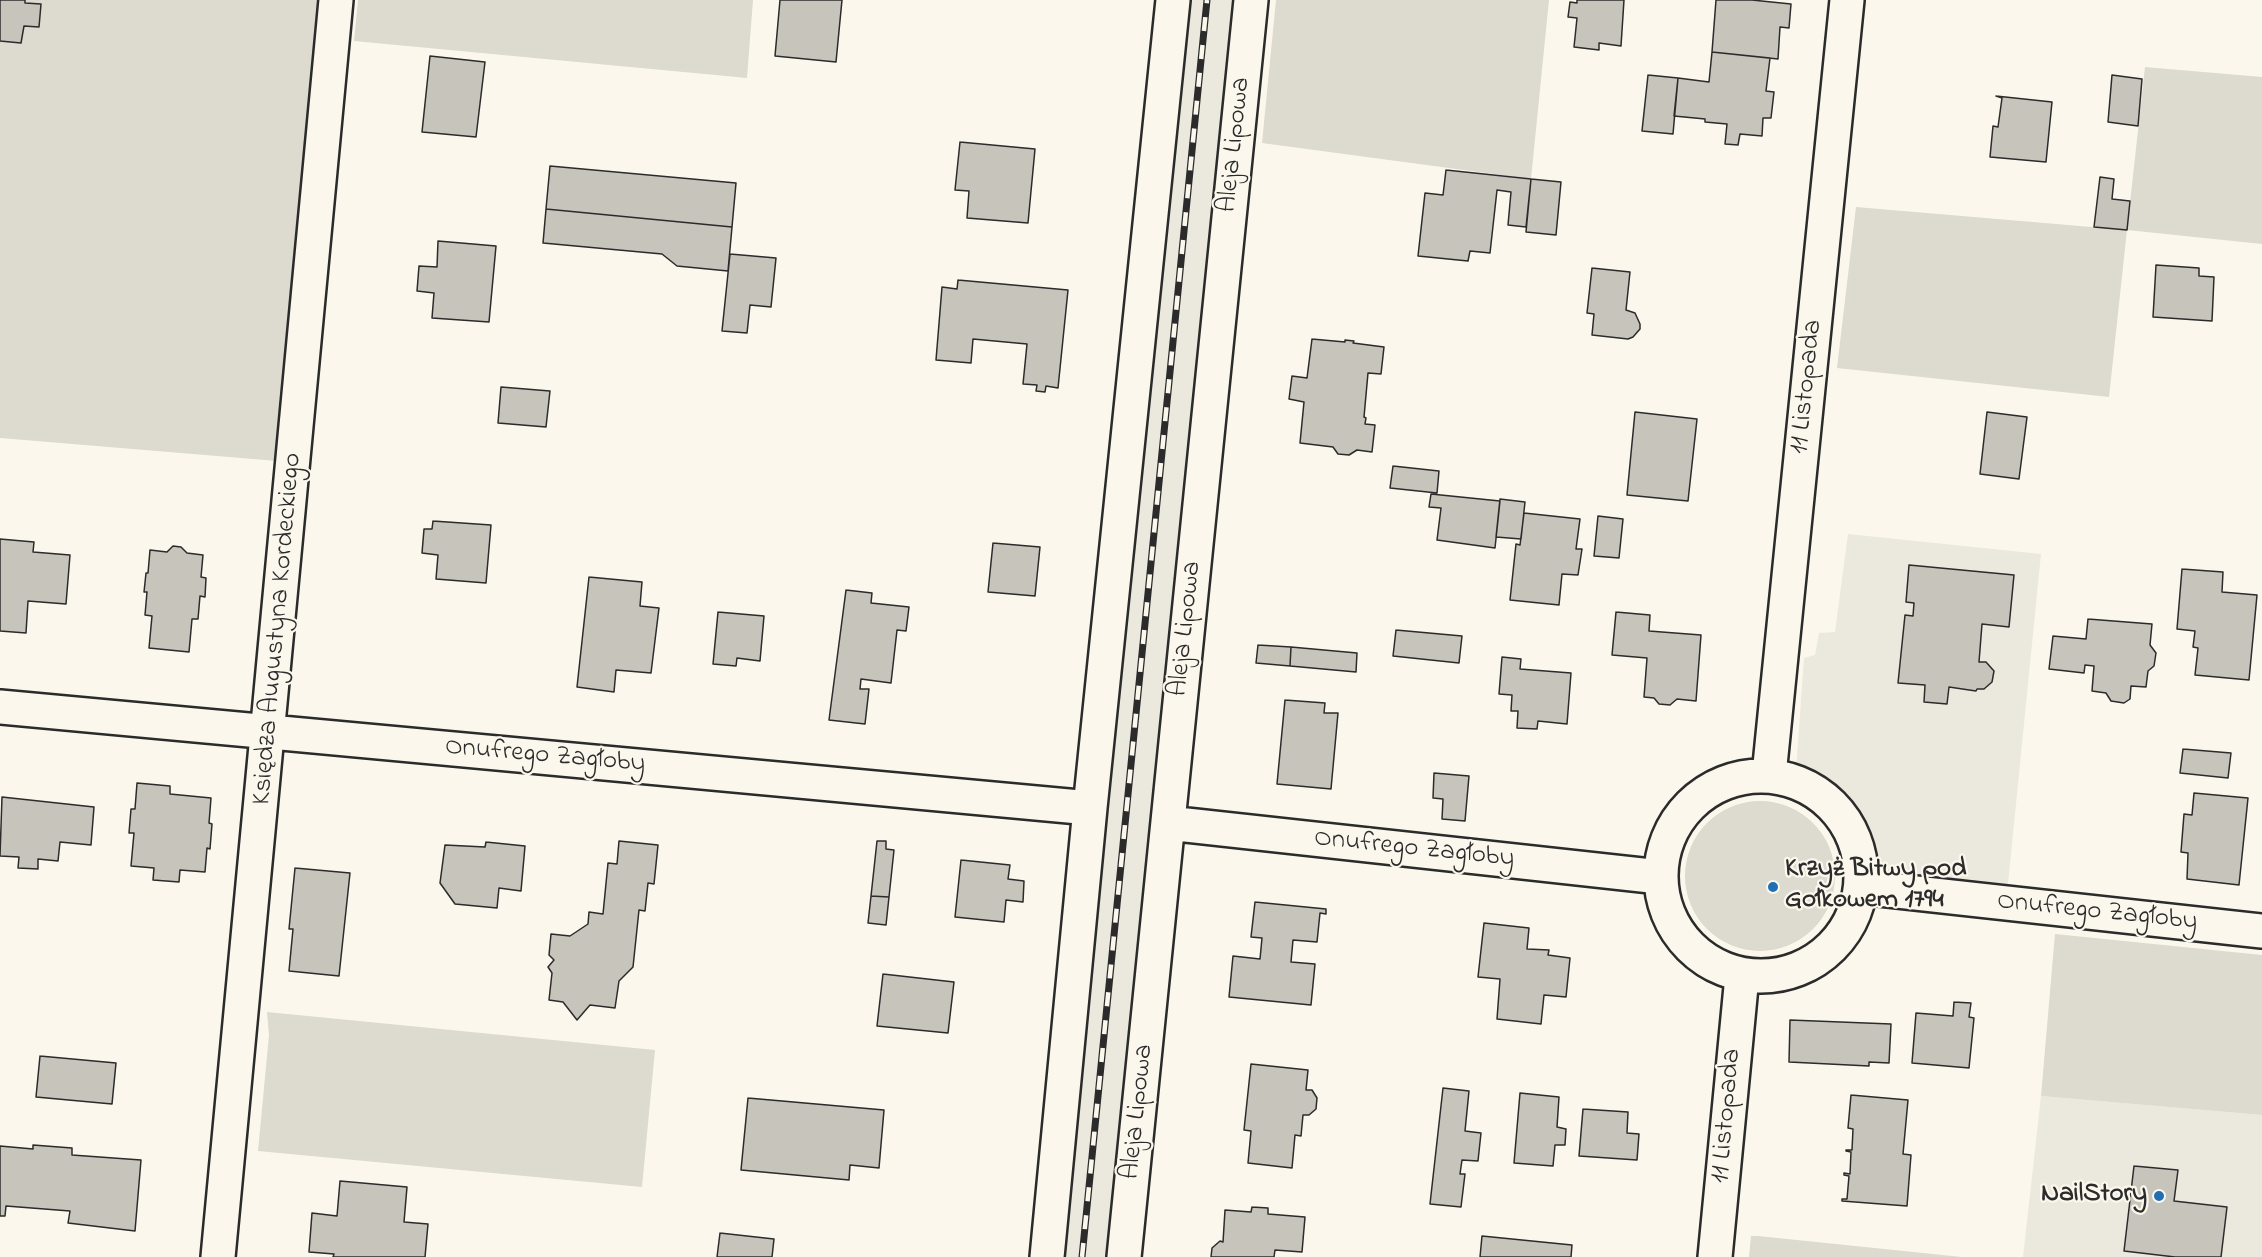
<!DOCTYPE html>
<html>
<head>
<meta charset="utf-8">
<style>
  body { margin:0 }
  canvas { display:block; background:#fbf7ec }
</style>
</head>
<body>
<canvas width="2262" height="1257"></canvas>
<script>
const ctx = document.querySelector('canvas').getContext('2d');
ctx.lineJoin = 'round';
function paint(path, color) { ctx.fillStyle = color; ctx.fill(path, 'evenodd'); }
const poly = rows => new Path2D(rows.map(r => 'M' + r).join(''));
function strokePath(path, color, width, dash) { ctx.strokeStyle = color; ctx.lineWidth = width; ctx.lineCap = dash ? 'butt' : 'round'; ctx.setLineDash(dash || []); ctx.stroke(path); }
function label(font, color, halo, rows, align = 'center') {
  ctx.font = font + ' "Indie Flower",sans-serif'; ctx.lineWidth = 4.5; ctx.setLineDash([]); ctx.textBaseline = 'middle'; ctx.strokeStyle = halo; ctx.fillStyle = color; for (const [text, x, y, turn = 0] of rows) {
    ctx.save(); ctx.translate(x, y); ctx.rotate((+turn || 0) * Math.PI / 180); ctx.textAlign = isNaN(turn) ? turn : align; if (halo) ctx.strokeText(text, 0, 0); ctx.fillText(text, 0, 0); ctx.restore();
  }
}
paint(poly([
  [1185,0,1234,0,1109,1257,1063,1257],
  [1848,534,2041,554,2008,884,1886,872,1856,813,1837,795,1796,771,1804,658,1815,655,1819,633,1835,632],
  [2041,1096,2262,1115,2262,1257,2023,1257]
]), '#ebe8de');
paint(poly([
  [0,0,319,0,277,461,0,438],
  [358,0,753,0,747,78,354,41],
  [1276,0,1549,0,1531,179,1262,143],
  [2145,67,2262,77,2262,244,2127,230,2109,397,1837,368,1856,207,2127,230],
  '1685 876a75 75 0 1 1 150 0a75 75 0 1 1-150 0Z',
  [2055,934,2262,955,2262,1115,2041,1096],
  [267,1012,655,1050,642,1187,258,1151,269,1035],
  [1751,1236,1758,1236,1962,1257,1749,1257]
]), '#dddad0');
const building = poly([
  [0,0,25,0,25,3,41,4,39,27,24,26,21,43,0,41,0,0],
  [780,0,842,0,836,62,775,56,780,0],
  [1577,0,1624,0,1621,46,1599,43,1599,50,1574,47,1577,18,1568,17,1570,2,1577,3,1577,0],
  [1716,0,1752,0,1791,4,1789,28,1780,27,1778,59,1712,52,1716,0],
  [1712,52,1770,58,1766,91,1774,92,1771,118,1763,118,1762,136,1740,134,1738,145,1725,144,1727,124,1705,122,1705,119,1674,116,1678,78,1709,82,1712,52],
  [430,56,485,62,476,137,422,132,430,56],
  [1648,75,1678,78,1673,134,1642,131,1648,75],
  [2112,75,2142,79,2138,126,2108,122,2112,75],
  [1996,96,2052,102,2046,162,1990,157,1993,126,1998,127,2002,98,1996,96],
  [960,142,1035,149,1028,223,967,218,969,191,955,190,960,142],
  [550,166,736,183,732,227,546,209,550,166],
  [1446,170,1531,179,1526,227,1508,225,1511,192,1497,190,1490,253,1470,251,1468,261,1418,256,1425,193,1443,195,1446,170],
  [2100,177,2114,179,2112,199,2130,201,2127,230,2094,227,2100,177],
  [1531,179,1561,182,1556,235,1526,232,1531,179],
  [546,209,732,227,728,271,677,266,662,254,543,243,546,209],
  [438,241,496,246,489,322,432,318,434,293,417,291,419,266,437,267,438,241],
  [730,254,776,258,771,307,750,305,747,333,722,331,730,254],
  [2156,265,2199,268,2199,276,2214,277,2212,321,2153,317,2156,265],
  [1592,268,1630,272,1626,310,1635,313,1640,324,1640,329,1633,337,1628,339,1592,335,1594,314,1587,313,1592,268],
  [958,280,1068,290,1058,388,1046,386,1045,392,1036,391,1037,385,1023,384,1027,344,973,339,971,363,936,360,942,287,957,289,958,280],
  [1312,339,1345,342,1345,340,1354,341,1353,343,1384,347,1381,374,1368,373,1364,417,1366,418,1365,424,1375,425,1372,452,1357,450,1349,455,1338,454,1333,447,1300,443,1304,402,1289,399,1292,376,1307,378,1312,339],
  [501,387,550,391,546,427,498,423,501,387],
  [1635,412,1697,419,1688,501,1627,495,1635,412],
  [1987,412,2027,417,2019,479,1980,474,1987,412],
  [1393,466,1439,471,1437,493,1390,488,1393,466],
  [1431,494,1500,501,1495,548,1437,540,1441,508,1429,507,1431,494],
  [1500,499,1525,502,1521,539,1496,537,1500,499],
  [1524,513,1580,519,1576,549,1582,549,1578,575,1562,574,1559,605,1510,600,1516,544,1520,545,1524,513],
  [1598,516,1623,519,1619,558,1594,556,1598,516],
  [433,521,491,525,486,583,436,579,438,555,422,553,424,529,432,529,433,521],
  [0,539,34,542,33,552,70,555,66,604,28,601,26,633,0,631,0,539],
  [993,543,1040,547,1035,596,988,592,993,543],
  [173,546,181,547,187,553,203,555,201,577,206,578,205,597,200,596,198,619,192,619,189,652,149,648,152,616,145,615,147,592,144,592,146,573,148,573,150,550,167,552,173,546],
  [1909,565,2014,575,2009,627,1982,624,1979,662,1986,662,1994,671,1992,682,1984,689,1977,689,1976,691,1949,687,1947,704,1924,702,1925,685,1898,683,1905,615,1913,616,1914,603,1906,602,1909,565],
  [2182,569,2223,572,2222,592,2257,595,2249,680,2195,675,2198,648,2193,647,2195,631,2177,629,2182,569],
  [589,577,642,582,640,606,659,608,651,673,616,670,614,692,577,687,589,577],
  [846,590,872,593,871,603,909,607,906,631,897,630,891,683,861,679,860,689,869,689,865,724,829,720,846,590],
  [718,612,764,616,760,661,737,658,736,666,713,664,718,612],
  [1616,612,1650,615,1649,631,1701,635,1696,701,1677,699,1670,705,1659,704,1654,698,1644,697,1647,658,1612,655,1616,612],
  [2088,619,2152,624,2150,645,2156,653,2154,666,2148,671,2146,687,2131,686,2130,699,2124,703,2111,701,2106,693,2092,691,2094,666,2085,665,2084,673,2049,669,2053,636,2086,639,2088,619],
  [1396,630,1462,636,1459,663,1393,656,1396,630],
  [1258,645,1291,647,1290,666,1256,663,1258,645],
  [1291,647,1357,653,1356,672,1290,666,1291,647],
  [1502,657,1521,659,1520,669,1571,673,1567,724,1538,721,1537,729,1517,728,1518,711,1511,711,1512,695,1499,694,1502,657],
  [1285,700,1325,703,1324,713,1338,713,1331,789,1277,784,1285,700],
  [2183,749,2231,753,2228,778,2180,773,2183,749],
  [1434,773,1469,776,1465,821,1442,819,1443,799,1433,798,1434,773],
  [137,783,170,786,170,794,211,798,209,823,212,824,210,849,207,848,205,872,180,870,179,882,153,880,154,868,131,866,134,833,129,833,131,809,135,809,137,783],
  [2194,793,2248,798,2239,885,2187,879,2188,853,2181,852,2184,814,2192,815,2194,793],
  [2,797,94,807,91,845,60,842,58,861,38,859,38,869,18,868,19,857,0,856,2,797],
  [619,841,658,845,654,884,648,883,645,911,639,910,633,967,619,981,615,1008,590,1005,577,1020,563,1002,549,1000,552,973,548,967,554,960,549,955,551,934,570,936,588,924,589,912,603,914,608,863,617,864,619,841],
  [877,841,886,841,886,849,894,850,889,897,871,896,877,841],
  [486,842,525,846,521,891,499,888,497,908,455,904,440,883,445,845,485,847,486,842],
  [961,860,1010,865,1008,879,1024,881,1023,902,1006,900,1004,922,955,917,961,860],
  [295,868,350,873,339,976,289,971,293,929,289,929,295,868],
  [871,896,889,897,886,925,868,923,871,896],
  [1255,902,1326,909,1326,914,1320,913,1317,942,1293,940,1291,962,1315,964,1311,1005,1229,997,1233,956,1260,959,1262,938,1251,937,1255,902],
  [1484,923,1529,928,1527,949,1549,950,1548,955,1570,958,1566,997,1544,995,1541,1024,1497,1019,1500,979,1478,977,1484,923],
  [883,974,954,982,948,1033,877,1026,883,974],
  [1954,1002,1971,1003,1969,1017,1974,1018,1969,1068,1912,1063,1916,1013,1953,1016,1954,1002],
  [1790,1020,1891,1024,1889,1063,1869,1062,1869,1066,1789,1062,1790,1020],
  [40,1056,116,1063,112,1104,36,1097,40,1056],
  [1251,1064,1308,1070,1306,1090,1312,1090,1317,1098,1316,1109,1309,1115,1303,1115,1301,1136,1295,1135,1292,1168,1248,1163,1251,1131,1244,1130,1251,1064],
  [1443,1088,1469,1091,1465,1131,1481,1133,1478,1161,1462,1160,1460,1174,1465,1174,1461,1207,1430,1204,1443,1088],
  [1520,1093,1559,1097,1557,1127,1566,1129,1565,1145,1555,1145,1553,1166,1514,1163,1520,1093],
  [1851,1095,1908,1100,1903,1154,1911,1155,1907,1206,1842,1201,1842,1199,1847,1199,1849,1176,1844,1175,1844,1173,1850,1174,1851,1152,1846,1151,1846,1150,1852,1150,1853,1129,1848,1128,1851,1095],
  [748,1098,884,1110,879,1168,850,1165,849,1180,741,1170,748,1098],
  [1583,1109,1628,1112,1627,1133,1639,1134,1637,1160,1579,1156,1583,1109],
  [33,1145,72,1148,72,1155,141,1160,135,1231,68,1223,70,1211,6,1206,5,1216,0,1216,0,1146,33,1149,33,1145],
  [2134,1166,2178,1170,2174,1201,2227,1207,2221,1257,2175,1257,2124,1251,2134,1166],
  [340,1181,407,1187,404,1222,428,1224,425,1257,333,1257,334,1254,309,1252,312,1213,337,1216,340,1181],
  [1252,1207,1268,1208,1268,1214,1305,1217,1302,1252,1275,1250,1274,1257,1211,1257,1212,1248,1220,1241,1223,1242,1225,1210,1251,1212,1252,1207],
  [720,1233,774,1239,772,1257,717,1257,720,1233],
  [1482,1236,1572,1245,1571,1257,1480,1257,1482,1236]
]);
paint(building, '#c7c4bc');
strokePath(building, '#2b2b2b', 1.5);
const minor = poly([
  [0,707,1090,808],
  [1769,775,1847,0],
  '1661 876a100 100 0 1 1 200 0a100 100 0 1 1-200 0Z',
  [1168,823,1660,877],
  [1861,887,2262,931],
  [218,1257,336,0],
  [1047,1257,1090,808,1173,0],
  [1124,1257,1251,0],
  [1715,1257,1742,976]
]);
strokePath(minor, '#2b2b2b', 38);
strokePath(minor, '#fbf7ec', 33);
const rail = poly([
  [1082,1257,1207,0]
]);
strokePath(rail, '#2b2b2b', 7);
strokePath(rail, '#fbf7ec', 4.5, [14]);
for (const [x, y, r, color] of [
  [1773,887,6,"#1f6fb2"],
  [2159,1196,6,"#1f6fb2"]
]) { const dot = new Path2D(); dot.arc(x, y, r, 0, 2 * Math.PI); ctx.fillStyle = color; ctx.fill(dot); strokePath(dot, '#fbf7ec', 2); }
label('27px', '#2b2b2b', '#fbf7ec', [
  ["Aleja Lipowa",1236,145,-84],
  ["11 Listopada",1808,387,-84],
  ["Księdza Augustyna Kordeckiego",279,629,-85],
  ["Aleja Lipowa",1187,629,-84],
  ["Onufrego Zagłoby",545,757,5],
  ["Onufrego Zagłoby",1414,850,6],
  ["Onufrego Zagłoby",2097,913,6],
  ["Aleja Lipowa",1139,1112,-84],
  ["11 Listopada",1728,1116,-85]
]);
label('bold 27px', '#2b2b2b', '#fbf7ec', [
  ["Krzyż Bitwy pod",1785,871],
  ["Gołkowem 1794",1785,902],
  ["NailStory",2147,1196,"right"]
], 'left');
</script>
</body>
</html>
